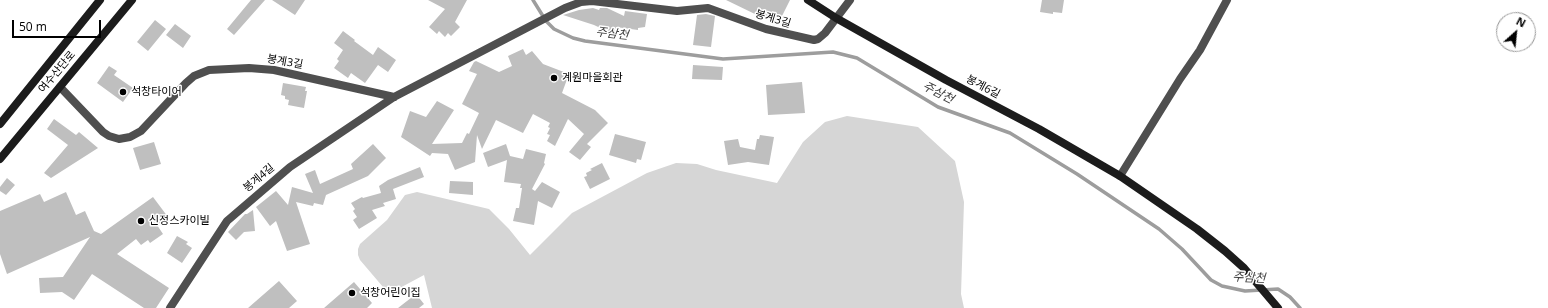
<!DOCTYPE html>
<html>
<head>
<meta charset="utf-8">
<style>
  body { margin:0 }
  #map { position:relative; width:1548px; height:308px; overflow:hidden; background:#fff; font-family:"Open Sans",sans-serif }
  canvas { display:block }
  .north { position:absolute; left:1496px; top:12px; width:40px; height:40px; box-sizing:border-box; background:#fff; border:1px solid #999; border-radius:50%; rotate:27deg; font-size:11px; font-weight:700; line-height:16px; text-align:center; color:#000 }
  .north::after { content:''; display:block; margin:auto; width:14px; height:18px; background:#000; clip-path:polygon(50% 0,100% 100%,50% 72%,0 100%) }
  .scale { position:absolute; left:12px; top:20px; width:89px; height:18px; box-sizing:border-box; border:2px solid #000; border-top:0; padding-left:5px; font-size:12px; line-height:14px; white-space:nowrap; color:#000; -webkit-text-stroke:3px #fff; paint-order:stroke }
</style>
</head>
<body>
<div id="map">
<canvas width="1548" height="308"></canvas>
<div class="north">N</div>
<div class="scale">50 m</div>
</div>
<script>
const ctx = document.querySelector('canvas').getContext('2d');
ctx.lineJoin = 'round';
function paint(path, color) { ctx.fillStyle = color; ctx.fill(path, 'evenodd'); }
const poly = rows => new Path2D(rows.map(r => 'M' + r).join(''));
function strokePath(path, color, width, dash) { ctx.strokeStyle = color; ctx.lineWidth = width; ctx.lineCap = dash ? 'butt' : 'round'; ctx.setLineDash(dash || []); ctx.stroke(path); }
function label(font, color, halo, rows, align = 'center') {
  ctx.font = font + ' "Open Sans","Noto Sans KR",sans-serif'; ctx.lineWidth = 3; ctx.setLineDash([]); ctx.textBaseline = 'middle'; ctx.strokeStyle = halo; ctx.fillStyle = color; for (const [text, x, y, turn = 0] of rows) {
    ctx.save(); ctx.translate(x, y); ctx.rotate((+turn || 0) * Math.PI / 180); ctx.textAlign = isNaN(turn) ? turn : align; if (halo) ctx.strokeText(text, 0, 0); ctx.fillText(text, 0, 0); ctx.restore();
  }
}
paint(poly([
  [847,116,918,127,955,161,964,202,961,294,964,308,432,308,424,275,396,290,383,287,360,260,358,255,358,249,360,244,387,220,405,195,417,192,489,209,509,229,530,255,572,213,647,173,676,163,697,164,716,170,777,183,803,142,825,122]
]), '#d6d6d6');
strokePath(poly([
  [533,0,546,21,554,29,573,38,585,41,723,59,833,52,857,58,938,107,1010,133,1077,174,1159,229,1182,249,1211,280,1222,286,1245,291,1278,289,1290,297,1300,308]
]), '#9d9d9d', 3.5);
paint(poly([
  [251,0,265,0,234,35,227,29],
  [272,0,305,0,295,15],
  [428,0,467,0,455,22,460,27,451,36,448,33,445,37,439,31,437,34,429,27,445,9],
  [726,0,790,0,779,22,761,13,759,16],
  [1042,0,1064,0,1062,13,1053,12,1053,14,1040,12],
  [593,8,599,10,600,8,607,8,624,16,625,11,647,14,645,27,638,28,638,30,616,27,613,34,594,25,563,15,579,10],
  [706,14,715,16,711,47,693,45,697,15],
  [155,20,166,29,148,51,137,42],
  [175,24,191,36,183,48,166,35],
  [343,31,355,40,354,41,373,55,378,47,396,60,388,72,378,65,365,83,351,73,348,78,334,68,339,61,337,59,343,50,334,43],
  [523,49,526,55,532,51,543,64,569,74,562,93,595,110,608,123,587,144,591,147,580,160,569,152,584,134,568,119,555,146,547,141,550,135,547,134,550,128,548,127,550,123,533,114,523,133,496,120,482,149,477,135,475,162,455,170,448,154,432,153,430,156,401,137,410,111,426,117,437,101,454,110,432,144,462,143,467,133,469,134,479,113,462,104,477,74,469,71,474,62,476,61,499,72,512,66,508,56],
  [693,65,723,67,722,80,692,79],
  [109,66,117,71,114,75,133,88,123,102,97,83],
  [802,82,805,113,768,115,766,85],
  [283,83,306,87,305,91,307,91,304,108,288,105,289,100,285,99,285,96,281,95],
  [54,119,76,135,79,132,98,148,51,178,44,173,68,145,47,129],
  [615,134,646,142,641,160,637,159,636,163,609,155],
  [760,135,774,137,769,165,748,162,728,165,724,141,738,139,740,147,755,150,757,139,759,139],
  [154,142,161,164,140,170,133,148],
  [373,144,386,158,368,176,326,195,323,205,314,203,313,206,296,202,310,244,287,251,276,221,270,226,256,207,276,191,288,205,292,187,313,193,305,174,315,170,320,184,353,169,351,164],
  [506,144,510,156,523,159,526,149,546,154,544,163,545,164,532,189,535,191,542,182,560,192,552,208,538,201,534,225,513,221,516,208,519,208,522,188,520,188,521,184,504,182,507,160,488,167,483,153],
  [602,163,610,179,590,189,584,177,587,176,586,173,592,170,590,169],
  [420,167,424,177,393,189,396,199,383,203,385,206,372,210,377,218,359,229,353,220,357,217,353,211,355,209,351,203,362,197,363,198,381,193,379,186,388,180],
  [7,178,15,185,6,195,0,191,0,187],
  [450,181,473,182,473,195,449,193],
  [66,192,76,215,85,211,94,231,101,234,153,197,168,217,157,225,163,234,150,243,148,240,141,245,136,239,117,254,169,288,156,308,144,308,92,274,74,300,62,292,40,293,39,278,63,277,90,237,7,274,0,254,0,211,40,194,44,202],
  [253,210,255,231,244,232,236,240,228,232,245,214,247,214],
  [177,236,188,242,186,244,192,248,182,263,167,253],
  [279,281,297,301,289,308,248,308],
  [354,282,372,303,367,308,324,308],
  [416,294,424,304,419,308,398,308]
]), '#bfbfbf');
strokePath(poly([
  [60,87,103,132,109,136,119,139,130,137,141,131,186,83,194,76,209,70,249,68,274,70,394,97],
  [1120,176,1180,79,1200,50,1227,0],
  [170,308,227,221,290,167,394,97,565,8,581,2,592,1,677,11,708,8,766,29,814,40,818,39,825,33,850,0]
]), '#4f4f4f', 8);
strokePath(poly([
  [808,0,836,18,946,80,1039,129,1120,176,1197,229,1225,251,1244,268,1278,308],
  [0,124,100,0],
  [0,159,132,0]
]), '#1c1c1c', 8);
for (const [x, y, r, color] of [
  [554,78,4,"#000"],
  [123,92,4,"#000"],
  [141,221,4,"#000"],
  [352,293,4,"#000"]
]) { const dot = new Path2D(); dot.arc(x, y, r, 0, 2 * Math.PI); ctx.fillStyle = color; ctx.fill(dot); strokePath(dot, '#fff', 1.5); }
label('11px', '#000', '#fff', [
  ["봉계3길",773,19,17],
  ["봉계3길",285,62,10],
  ["여수산단로",57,72,-50],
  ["봉계6길",983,87,28],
  ["봉계4길",259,178,-40]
]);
label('11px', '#000', '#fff', [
  ["계원마을회관",562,78],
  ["석창타이어",131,92],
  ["신정스카이빌",149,221],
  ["석창어린이집",360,293]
], 'left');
label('italic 12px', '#3e3e3e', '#fff', [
  ["주삼천",612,34,7],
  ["주삼천",938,93,27],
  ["주삼천",1249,278,3]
]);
</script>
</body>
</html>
